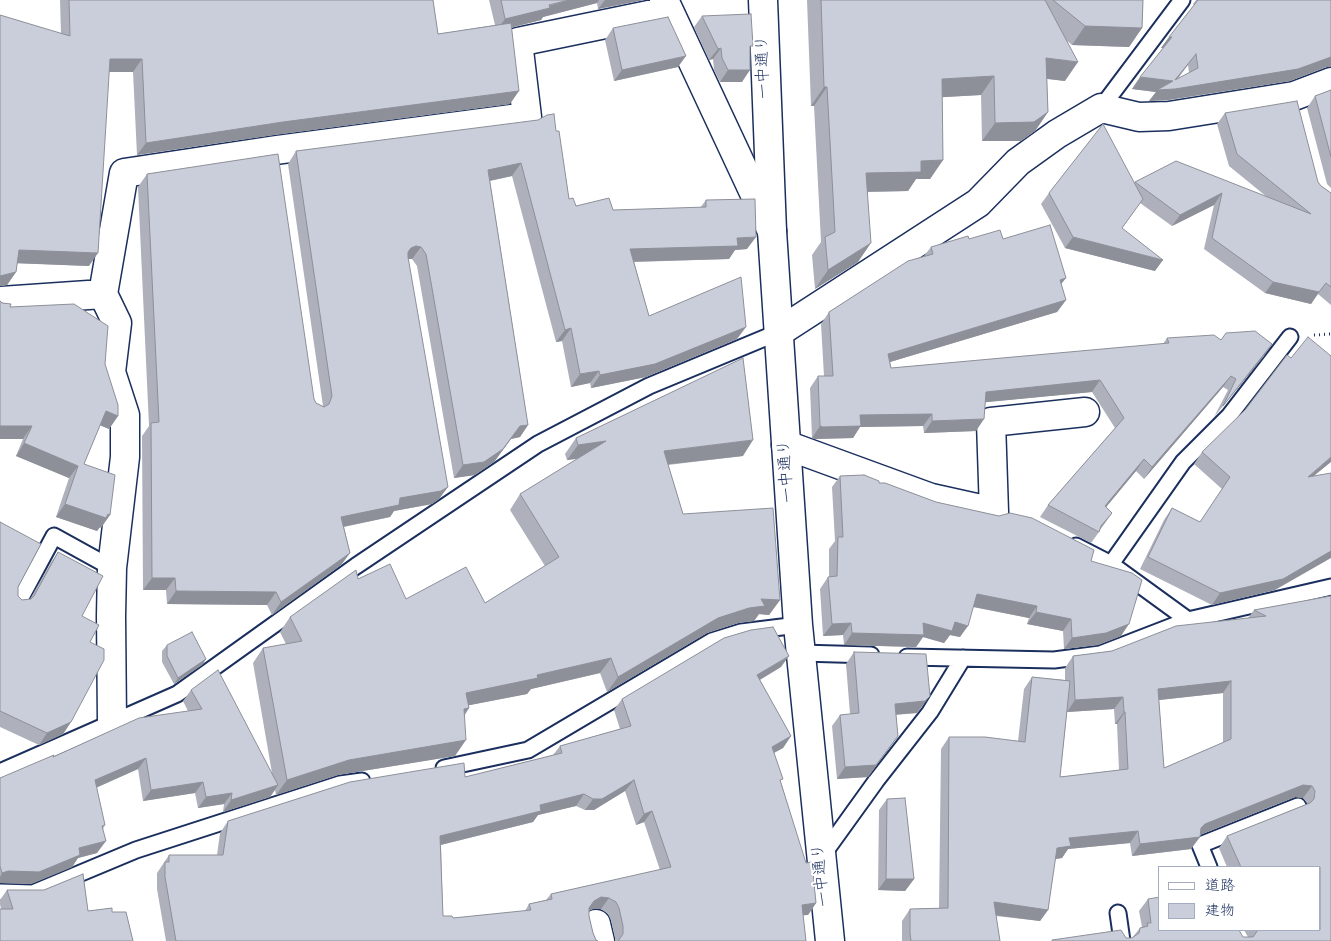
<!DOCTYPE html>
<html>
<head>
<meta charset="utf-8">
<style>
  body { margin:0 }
  #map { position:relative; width:1331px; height:941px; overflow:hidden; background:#fff; font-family:Dekko,"Klee One",sans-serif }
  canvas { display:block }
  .legend { position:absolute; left:1158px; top:866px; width:162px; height:65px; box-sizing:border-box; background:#fff; border:1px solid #a4acbf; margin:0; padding:6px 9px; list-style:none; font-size:15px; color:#1b2f5e }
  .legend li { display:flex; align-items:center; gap:10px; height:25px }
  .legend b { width:25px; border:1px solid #a4acbf }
</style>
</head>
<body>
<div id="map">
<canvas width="1331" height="941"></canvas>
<ul class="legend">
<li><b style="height:6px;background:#fff"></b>道路</li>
<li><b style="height:14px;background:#caceda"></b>建物</li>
</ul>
</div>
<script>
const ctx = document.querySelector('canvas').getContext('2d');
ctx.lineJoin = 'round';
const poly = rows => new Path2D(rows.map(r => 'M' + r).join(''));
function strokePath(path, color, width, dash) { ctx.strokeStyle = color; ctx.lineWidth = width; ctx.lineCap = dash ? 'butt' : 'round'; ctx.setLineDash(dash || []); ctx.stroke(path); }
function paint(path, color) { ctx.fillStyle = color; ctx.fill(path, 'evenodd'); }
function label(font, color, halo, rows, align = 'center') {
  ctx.font = font + ' Dekko,"Klee One",sans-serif'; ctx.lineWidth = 4; ctx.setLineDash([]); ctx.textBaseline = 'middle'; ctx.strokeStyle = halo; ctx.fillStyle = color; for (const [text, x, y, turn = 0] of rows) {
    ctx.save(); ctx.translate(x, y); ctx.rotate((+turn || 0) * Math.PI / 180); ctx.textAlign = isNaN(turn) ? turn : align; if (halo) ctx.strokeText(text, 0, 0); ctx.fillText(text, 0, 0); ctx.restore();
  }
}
const service = poly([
  [1101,108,1182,0],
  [1076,546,1111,564,1188,620],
  [1111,564,1183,462,1229,416,1290,337],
  [18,603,54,536,112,568],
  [801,653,871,655],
  [907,657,1054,660,1100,654,1188,620,1331,587],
  [444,768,528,750,712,641,741,632,798,625],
  [0,772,177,694,356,566,538,444,649,386,779,332],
  [822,856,876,781,930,712,963,658],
  [1209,867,1200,845,1298,806],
  [0,892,33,893,136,850,340,784,362,781],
  [1118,913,1122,941]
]);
const minor = poly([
  [664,0,772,231],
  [0,301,103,294],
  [779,332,978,203,1018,162,1057,134,1101,108,1139,117,1169,116,1294,96,1331,82],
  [786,445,931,498,994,512,991,422,1085,412],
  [112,722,111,616,112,568,125,457,125,415,111,372,117,323,103,294,124,173,276,150,527,117,518,42,668,11],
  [596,924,600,941]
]);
const tertiary = poly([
  [763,0,772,231,798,625,830,941]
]);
strokePath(service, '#1b2f5e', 19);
strokePath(minor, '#1b2f5e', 31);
strokePath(tertiary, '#1b2f5e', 31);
strokePath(poly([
  [1314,335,1331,334]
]), '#1b2f5e', 3, [1, 4]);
strokePath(service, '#fff', 15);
strokePath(minor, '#fff', 28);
strokePath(tertiary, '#fff', 28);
paint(poly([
  [60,0,433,0,438,34,495,25,489,0,644,0,598,9,597,3,543,17,541,20,511,28,510,104,274,135,137,155,133,72,109,72,89,266,17,263,16,272,7,285,0,286,0,15,61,34],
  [807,0,1143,0,1142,28,1129,47,1072,45,1066,40,1065,81,1047,79,1048,112,1035,131,1021,141,982,141,981,95,942,97,943,160,930,179,916,179,908,191,868,192,858,262,815,289,812,255,821,242,814,106,811,106],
  [1196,0,1331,0,1326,67,1290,81,1168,100,1149,101,1156,92,1132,89,1163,48,1161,48,1194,5,1193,4],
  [1188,65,1189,73,1177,80],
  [702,16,750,50,742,82,720,82,714,70,713,59,709,60,694,27],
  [613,28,678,67,614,81,605,40],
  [1331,90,1331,188,1327,184,1307,108,1315,96],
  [1225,113,1318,182,1321,186,1331,193,1331,305,1318,294,1311,304,1265,293,1204,249,1214,205,1172,226,1140,203,1122,228,1155,271,1065,248,1041,204,1049,193,1134,182,1267,197,1229,166,1217,124],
  [556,131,569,199,576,206,613,210,700,208,706,200,747,249,735,250,729,259,634,262,649,316,737,339,646,377,591,388,590,383,571,387,562,341,556,342,512,176,490,181,528,425,520,437,511,439,494,462,475,475,454,478,417,266,412,259,408,259,439,499,432,504,394,511,390,517,344,527,350,553,341,565,272,615,267,605,167,604,166,590,143,590,142,436,149,426,138,187,147,174,314,399,316,403,323,406,288,164,296,151],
  [969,239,1003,239,1066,278,1061,284,1066,300,1057,312,890,362,891,368,1163,344,1167,338,1221,340,1264,356,1214,417,1228,390,1223,387,1144,479,1136,471,1106,507,1112,513,1100,530,1099,532,1091,543,1040,517,1048,505,1115,428,1092,392,985,402,976,431,924,433,923,426,860,427,853,438,815,439,812,438,810,388,818,376,824,376,821,324,829,312,924,256,931,247],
  [0,301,105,364,118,416,109,429,100,425,84,464,101,528,100,527,97,531,56,517,69,478,16,456,23,439,0,439],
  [576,438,743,456,668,465,683,514,780,600,769,615,759,614,754,621,738,623,707,633,607,692,600,673,531,689,527,694,469,705,469,708,465,715,455,756,338,775,276,795,275,790,270,797,223,812,224,804,198,808,195,793,143,801,138,769,96,788,105,825,103,829,97,853,78,858,72,867,31,884,0,883,0,778,53,757,188,711,183,701,191,690,272,773,253,663,263,648,286,644,280,632,290,617,358,579,406,599,485,603,545,566,510,510,520,494,577,459,567,460,565,454],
  [1202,452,1315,475,1275,590,1212,605,1140,569,1164,520,1172,508,1200,522,1222,489,1194,464],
  [840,476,879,483,1091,561,1121,636,1098,645,1064,649,1063,631,1027,624,1029,618,973,607,960,637,950,635,944,643,923,637,916,647,844,645,843,635,823,636,820,589,828,577,829,577,829,549,835,541,832,487],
  [0,522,18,587,18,596,22,600,30,599,50,564,58,552,82,616,90,642,71,722,63,734,39,745,0,727],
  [1331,596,1331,941,1052,941,1052,940,1126,938,1132,938,1140,928,1142,927,1139,911,1148,899,1243,937,1248,937,1244,930,1320,930,1320,867,1227,867,1219,848,1227,836,1307,804,1307,803,1303,798,1295,797,1200,835,1191,849,1132,856,1130,843,1068,849,1062,858,1055,859,1048,910,1040,921,996,916,1000,941,902,941,902,921,910,909,939,908,941,749,949,737,1018,741,1024,689,1032,677,1065,680,1065,668,1073,656,1112,651,1248,618,1254,610],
  [1223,693,1223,743,1164,768,1159,700],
  [1114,709,1115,724,1117,724,1119,770,1060,777,1067,712],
  [167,645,206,659,202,665,174,684,162,662,162,651],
  [854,652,917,713,896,715,898,736,868,777,837,779,832,726,840,715,850,714,846,664],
  [781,667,760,680,791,736,783,748,774,753,781,782,816,903,808,915,803,915,806,941,615,941,615,938,611,920,608,914,601,909,593,909,589,911,589,916,593,933,596,940,598,941,166,941,157,889,157,873,169,855,217,855,220,833,228,821,465,777,553,755,560,746,620,729,614,710,622,699],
  [625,791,636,825,644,822,660,870,551,894,546,900,529,904,525,911,453,918,443,916,441,845,533,822,538,815,576,806,585,810,594,810],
  [887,799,914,879,905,891,878,890,879,810],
  [83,874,88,911,112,908,112,912,126,912,133,941,0,941,0,909,1,909,0,904,0,900,7,890,44,890]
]), '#aeb1bb');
paint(poly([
  [569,0,599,0,597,3,543,17,541,20,496,31,505,19],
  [605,0,644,0,598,9],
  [1085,26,1142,28,1129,47,1072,45],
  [1169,37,1172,37,1164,48,1161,48],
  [721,48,713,59,709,60,718,49],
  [1196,54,1169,89,1331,57,1331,67,1326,67,1290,81,1168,100,1149,101,1156,92,1132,89,1140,77,1175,80],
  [686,56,678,67,614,81,622,70],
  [1046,58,1078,62,1065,81,1033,77],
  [110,59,142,59,133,72,101,72],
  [728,70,750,70,742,82,720,82],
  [994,76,981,95,929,98,942,79],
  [824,87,827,87,814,106,811,106],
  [519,91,510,104,274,135,137,155,146,143,283,122],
  [1048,112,1035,131,1021,141,982,141,995,123],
  [943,160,930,179,916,179,908,191,853,192,866,173,921,161],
  [521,163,512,176,479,183,488,170],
  [1222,193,1214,205,1172,226,1180,215],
  [756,237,747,249,735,250,729,259,621,262,630,249,737,238],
  [1073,237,1163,260,1155,271,1065,248],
  [871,243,858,262,815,289,828,270],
  [416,246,421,247,412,259,407,259,402,261,411,248],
  [19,250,98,253,89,266,10,263],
  [16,272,7,285,0,286,0,276],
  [1066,278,1057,289,1060,280],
  [1273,282,1319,292,1311,304,1265,293],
  [1066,300,1057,312,880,365,888,354],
  [746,327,737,339,646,377,591,388,600,375],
  [571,328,562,341,556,342,565,330],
  [1272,344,1264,356,1214,417,1223,406],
  [599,371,590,383,571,387,580,374],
  [1231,376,1223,387,1144,479,1152,467],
  [1100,380,1092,392,978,403,986,392],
  [106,411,118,416,109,429,97,424],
  [932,414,923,426,860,427,853,438,815,439,812,438,820,426,860,415],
  [984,419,976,431,924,433,932,421],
  [528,425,520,437,511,439,494,462,475,475,454,478,463,465,520,426],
  [0,426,32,426,23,439,0,439],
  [753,440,743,456,653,466,664,451],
  [606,441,595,456,567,460,578,445],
  [24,443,78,466,69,478,16,456],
  [1331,457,1331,462,1299,488,1308,477],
  [1144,459,1136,471,1097,518,1105,506],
  [448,487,439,499,432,504,394,511,390,517,332,529,341,517,400,498],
  [65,504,110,515,101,528,100,527,97,531,56,517],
  [1112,513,1104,524,1098,531,1101,526],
  [1331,551,1331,558,1275,590,1212,605,1220,593],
  [350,553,341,565,272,615,281,602],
  [152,578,175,578,166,590,143,590],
  [176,591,276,592,267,605,167,604],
  [977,594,1037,606,1029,618,969,606],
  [761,599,780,600,769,615,759,614,754,621,738,623,707,633,607,692,618,677,718,618],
  [1036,612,1071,619,1063,631,1027,624],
  [955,622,968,626,960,637,950,635,944,643,923,637,916,647,844,645,852,633,923,623],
  [851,623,843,635,823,636,832,624],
  [1129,624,1121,636,1098,645,1064,649,1072,638],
  [789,656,781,667,749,686,757,675],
  [611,658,600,673,531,689,527,694,455,708,466,693,537,675],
  [206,659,202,665,174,684,178,678],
  [1231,681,1223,693,1150,701,1158,689],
  [930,696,917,713,887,715,895,704],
  [1123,697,1114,709,1067,712,1075,700],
  [469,708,458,723,464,709],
  [1124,712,1125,712,1117,724,1115,724],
  [71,722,63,734,39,745,47,733],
  [791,736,783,748,764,758,772,747],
  [898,736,868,777,837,779,845,767],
  [466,740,455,756,338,775,276,795,287,780,349,760],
  [146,758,138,769,86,792,95,780],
  [634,780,625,791,594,810,585,810,593,799],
  [203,782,195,793,143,801,151,790],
  [278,785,270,797,223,812,231,800],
  [1303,785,1312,786,1303,798,1295,797,1197,836,1200,837,1191,849,1132,856,1140,844,1201,828,1205,824],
  [232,793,224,804,198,808,206,797],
  [584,794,576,806,538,815,533,822,432,847,440,836,540,805],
  [652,811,644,822,636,825,644,814],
  [1138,831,1130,843,1068,849,1062,858,1049,860,1057,848,1069,838],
  [106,841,97,853,78,858,72,867,31,884,0,883,0,877,2,873,79,848],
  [886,879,914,879,905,891,878,890],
  [601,897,609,898,601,909,593,909,586,912,594,901],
  [994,902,1048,910,1040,921,986,914],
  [816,903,808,915,793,916,802,905]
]), '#8d9099');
const building = poly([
  [69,0,433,0,438,34,511,23,519,91,283,122,146,143,142,59,110,59,98,253,19,250,16,272,0,276,0,15,70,36,69,0],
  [501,0,569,0,549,5,550,8,505,19,501,0],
  [821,0,1045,0,1078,62,1046,58,1048,112,1034,122,995,123,994,76,942,79,943,160,921,161,921,172,866,173,871,243,828,270,825,237,835,232,827,87,824,87,821,0],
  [1053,0,1143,0,1142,28,1085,26,1053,0],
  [1198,0,1331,0,1331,57,1298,69,1175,89,1157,90,1173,81,1140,77,1172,37,1169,37,1198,0],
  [1196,54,1198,68,1175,80,1196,54],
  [751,14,753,46,750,46,750,70,728,70,722,58,721,48,718,49,702,16,751,14],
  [668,17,686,56,622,70,613,28,668,17],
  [1331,90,1331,157,1315,96,1331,90],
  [1297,101,1318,182,1321,186,1331,193,1331,287,1326,283,1319,292,1273,282,1212,238,1222,193,1180,215,1135,182,1176,161,1311,214,1237,154,1225,113,1297,101],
  [554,114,556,131,559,131,569,199,573,198,576,206,609,198,613,210,706,207,706,200,755,199,756,237,737,238,738,246,630,249,649,316,741,277,746,327,655,364,600,375,599,371,580,374,571,328,565,330,521,163,488,170,528,425,520,426,503,449,484,462,463,465,426,254,421,247,416,246,411,248,408,252,408,257,448,487,441,491,400,498,399,505,341,517,350,553,281,602,276,592,176,591,175,578,152,578,151,423,159,422,147,174,278,154,314,399,316,403,324,407,329,404,332,396,296,151,538,120,547,115,554,114],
  [1103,124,1143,199,1122,228,1163,260,1073,237,1049,193,1103,124],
  [1050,225,1066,278,1060,280,1066,300,888,354,891,368,1169,343,1167,338,1214,335,1221,340,1226,333,1255,331,1272,344,1223,406,1236,379,1231,376,1152,467,1144,459,1105,506,1112,513,1101,526,1099,532,1048,505,1124,418,1100,380,986,392,984,419,932,421,932,414,860,415,861,426,823,427,820,426,818,376,833,376,829,312,908,261,933,254,931,247,968,236,969,239,1000,230,1003,239,1050,225],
  [0,301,2,303,11,304,10,307,74,304,108,326,105,364,118,405,118,416,106,411,84,464,115,475,110,515,108,514,106,518,65,504,78,466,24,443,32,426,0,426,0,301],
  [1308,337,1331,356,1331,457,1308,477,1331,473,1331,551,1283,579,1220,593,1148,557,1172,508,1200,522,1230,477,1202,452,1245,410,1287,355,1291,358,1308,337],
  [743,358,753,440,664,451,683,514,773,508,780,600,761,599,765,606,749,608,718,618,618,677,611,658,537,675,538,678,466,693,469,708,464,709,466,740,349,760,287,780,263,648,302,641,290,617,356,570,358,579,390,564,406,599,466,567,485,603,559,557,520,494,606,441,578,445,576,438,743,358],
  [864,475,879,481,879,483,885,483,936,502,999,516,1010,513,1032,518,1094,550,1091,561,1132,573,1142,580,1129,624,1106,633,1072,638,1071,619,1036,612,1037,606,977,594,968,626,955,622,952,631,923,623,924,635,852,633,851,623,832,624,828,577,837,576,838,537,843,537,840,476,864,475],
  [0,522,41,544,18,587,18,596,22,600,31,599,34,596,58,552,103,576,82,616,99,625,90,642,104,649,104,660,71,722,47,733,0,711,0,522],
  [1331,596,1331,941,1052,941,1052,940,1121,930,1126,938,1132,938,1139,933,1140,928,1148,926,1147,923,1151,923,1148,899,1160,897,1160,930,1239,930,1243,937,1253,937,1258,930,1320,930,1320,867,1241,867,1227,836,1310,803,1314,799,1315,791,1312,786,1303,785,1205,824,1201,828,1200,837,1140,844,1138,831,1069,838,1071,846,1057,848,1048,910,994,902,1000,941,911,941,910,933,910,909,948,908,949,737,985,737,1025,742,1032,677,1070,681,1060,777,1128,769,1125,712,1124,712,1123,697,1075,700,1073,656,1112,651,1176,626,1266,616,1254,610,1331,596],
  [1231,681,1231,739,1164,768,1158,689,1231,681],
  [773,627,789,656,757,675,791,736,772,747,783,779,780,780,806,863,812,862,816,903,802,905,806,941,618,941,623,934,623,926,619,908,616,902,609,898,601,897,594,901,589,908,589,916,593,933,596,940,598,941,176,941,165,877,165,862,169,862,169,855,223,855,228,821,350,782,464,763,465,777,562,753,560,746,631,726,622,699,724,638,751,630,773,627],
  [634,780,644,814,652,811,671,867,551,894,552,899,529,904,531,910,453,918,452,916,443,916,440,836,541,811,540,805,584,794,593,799,602,799,634,780],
  [192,632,206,659,178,678,167,656,167,645,192,632],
  [854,652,926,654,930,696,925,701,895,704,898,736,876,765,845,767,840,715,859,713,854,652],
  [218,670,278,785,231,800,232,793,206,797,203,782,151,790,146,758,95,780,105,825,102,826,106,841,79,848,80,855,39,872,8,871,2,873,0,866,0,778,54,755,53,757,139,718,202,709,191,690,218,670],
  [905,798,914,879,886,879,887,799,905,798],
  [83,874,88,911,112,908,112,912,126,912,133,941,0,941,0,909,13,909,7,890,44,890,83,874]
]);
paint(building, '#caceda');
strokePath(building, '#8d9099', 1);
label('16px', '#1b2f5e', '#fff', [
  ["一中通り",765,67,-92],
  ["一中通り",788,471,-94],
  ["一中通り",823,875,-96]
]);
</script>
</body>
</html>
